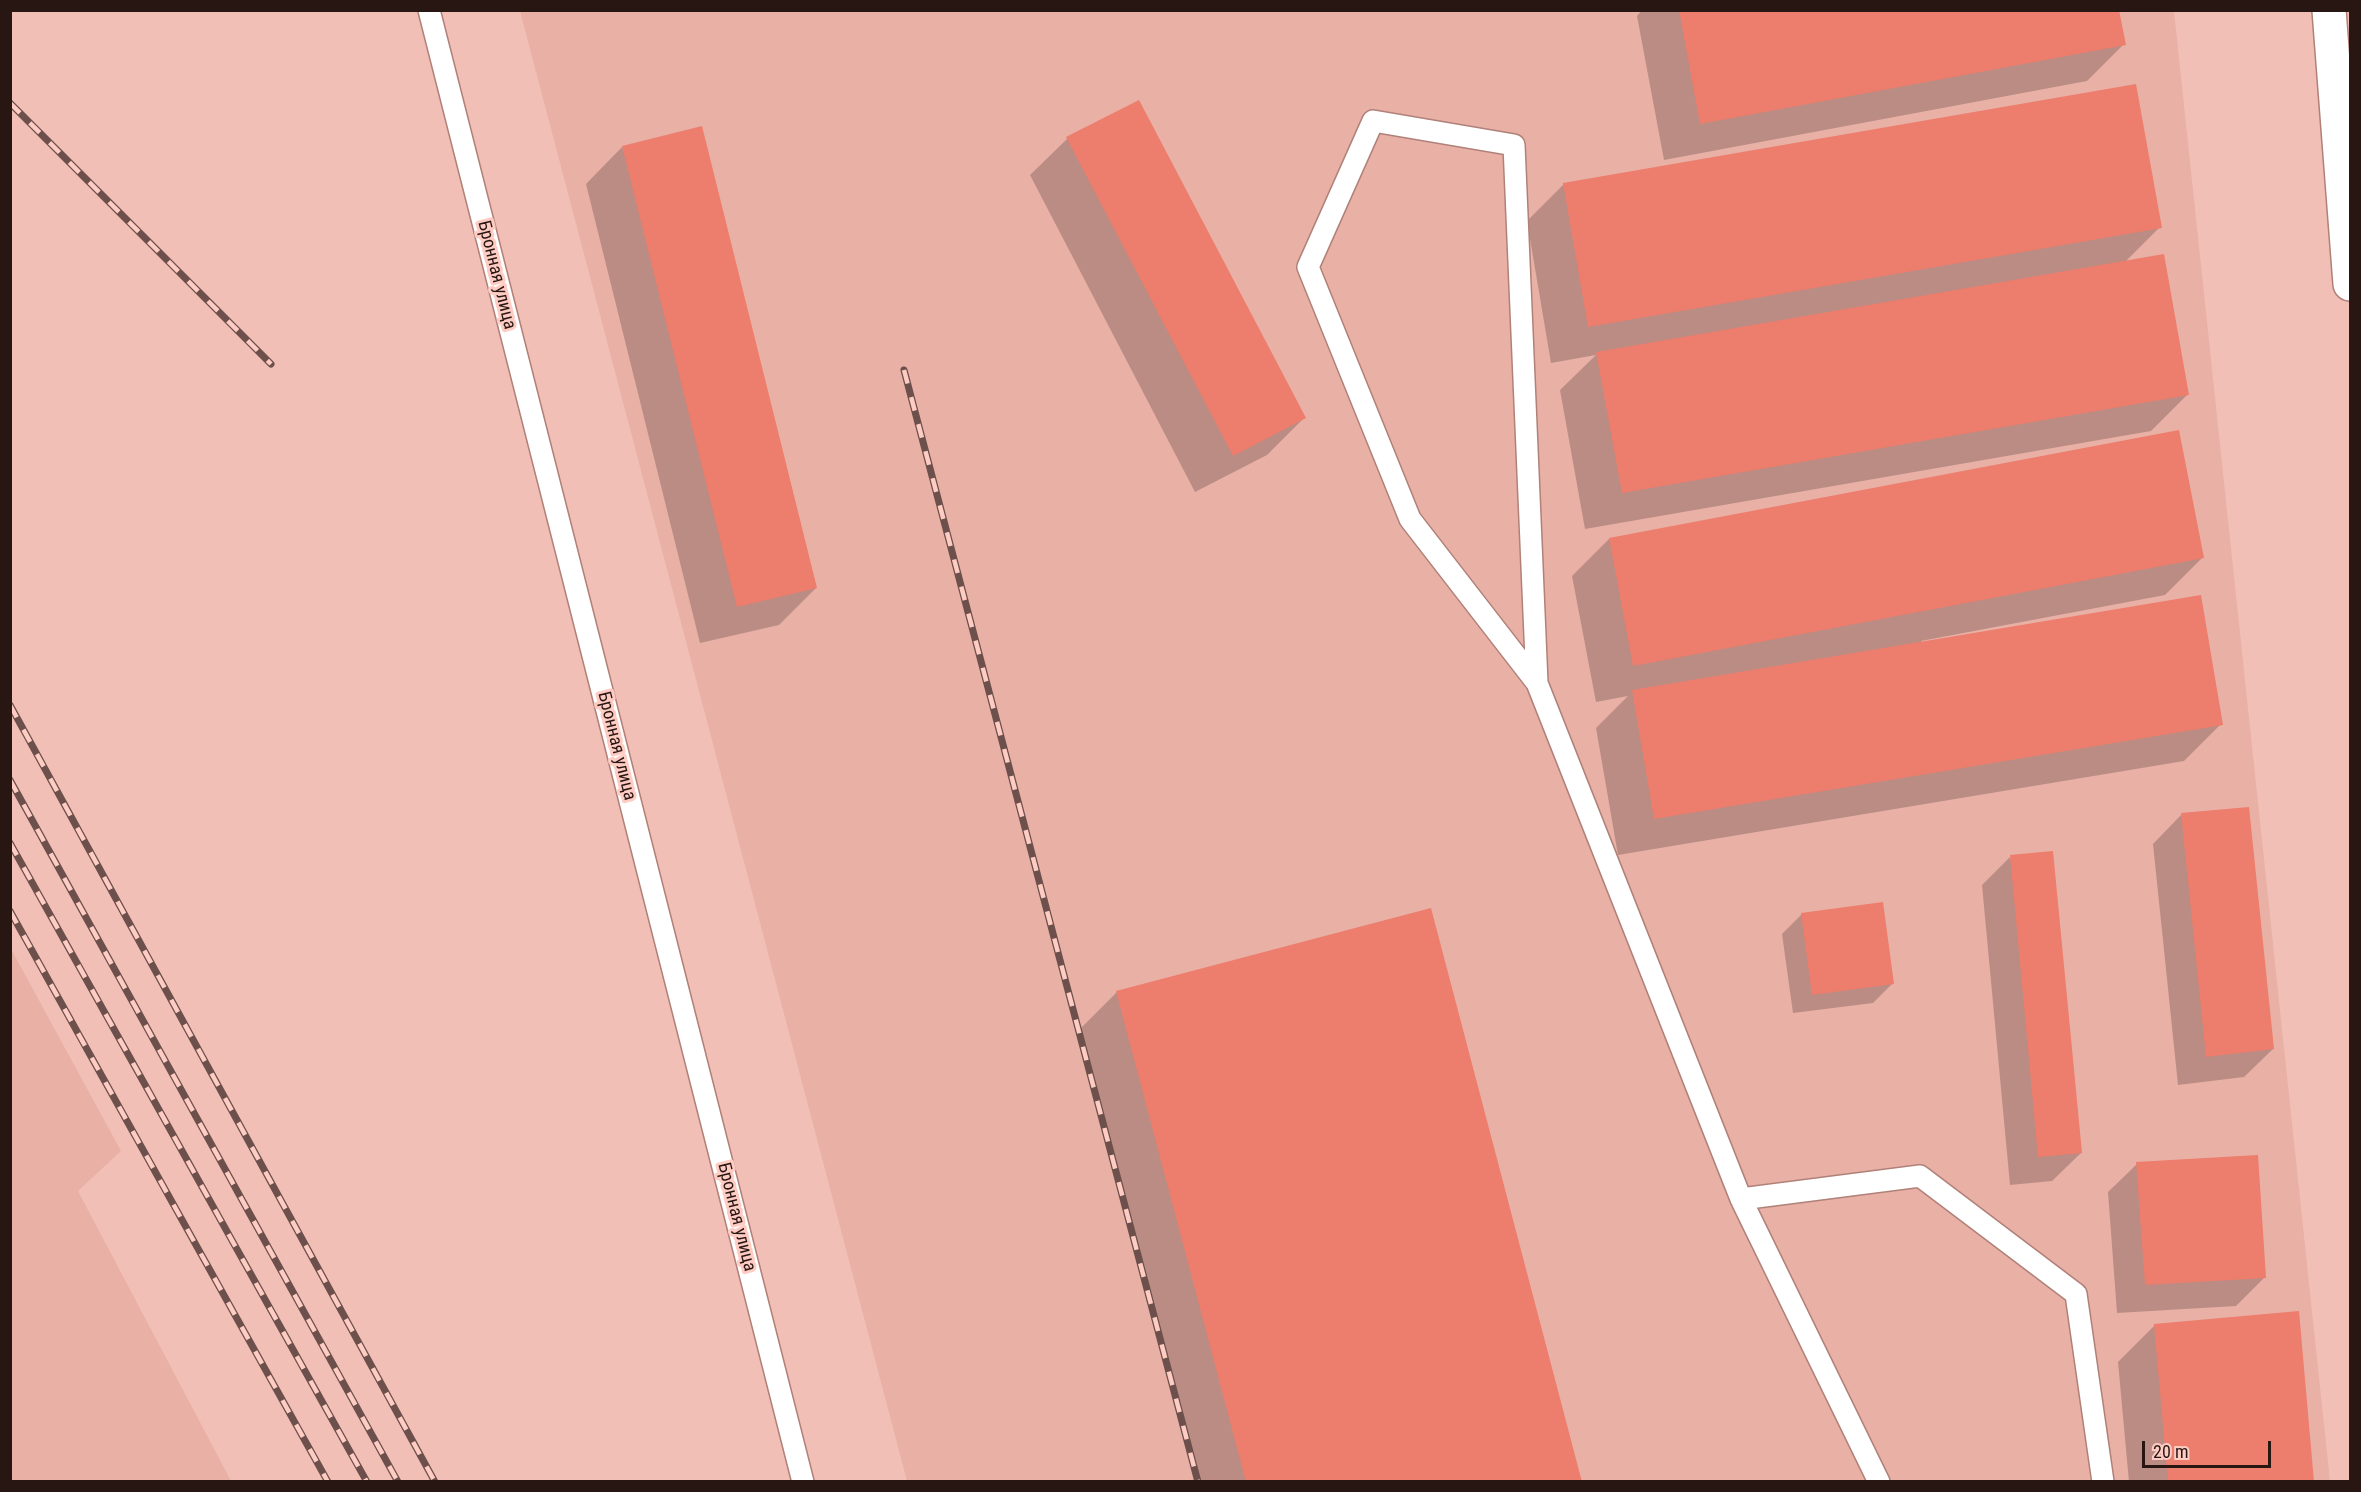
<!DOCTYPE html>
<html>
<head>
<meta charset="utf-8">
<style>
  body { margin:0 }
  #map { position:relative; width:2361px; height:1492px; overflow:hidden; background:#f1bfb6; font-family:"Roboto Condensed",sans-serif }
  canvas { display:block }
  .frame { position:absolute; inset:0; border:12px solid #281613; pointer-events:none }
  .scale { position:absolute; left:2142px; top:1441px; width:129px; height:27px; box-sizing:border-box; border:3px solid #281613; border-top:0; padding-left:8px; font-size:18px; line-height:21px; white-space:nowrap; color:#281613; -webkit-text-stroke:4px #ffccc3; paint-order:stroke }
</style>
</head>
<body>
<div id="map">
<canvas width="2361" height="1492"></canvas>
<div class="frame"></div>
<div class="scale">20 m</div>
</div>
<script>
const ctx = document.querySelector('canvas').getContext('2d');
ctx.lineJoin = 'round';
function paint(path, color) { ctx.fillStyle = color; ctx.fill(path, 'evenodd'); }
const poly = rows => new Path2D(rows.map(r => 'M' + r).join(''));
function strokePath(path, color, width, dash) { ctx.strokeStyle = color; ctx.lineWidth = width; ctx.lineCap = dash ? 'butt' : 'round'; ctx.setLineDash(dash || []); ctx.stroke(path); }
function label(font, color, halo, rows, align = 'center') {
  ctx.font = font + ' "Roboto Condensed",sans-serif'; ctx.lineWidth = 6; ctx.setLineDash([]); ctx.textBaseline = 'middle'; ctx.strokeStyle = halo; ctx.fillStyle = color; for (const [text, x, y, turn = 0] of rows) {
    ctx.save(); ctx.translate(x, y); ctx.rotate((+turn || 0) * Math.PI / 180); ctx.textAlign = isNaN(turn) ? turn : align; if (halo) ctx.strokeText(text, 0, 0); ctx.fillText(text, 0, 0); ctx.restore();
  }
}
paint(poly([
  [520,11,2174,11,2330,1481,907,1481],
  [10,947,121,1151,78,1191,231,1481,11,1481]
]), '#e9b0a6');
paint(poly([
  [1642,10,2118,10,2124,44,2087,81,1664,160,1637,16],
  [1139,102,1304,418,1267,455,1195,492,1030,175,1067,139],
  [622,147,816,588,779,625,700,643,586,184],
  [1564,184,2160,227,2125,262,2188,394,2151,431,1585,529,1560,390,1596,355,1551,363,1527,221],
  [1609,539,2202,558,2165,595,1921,641,1922,643,2221,724,2184,761,1618,855,1596,728,1628,696,1596,702,1572,576],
  [2181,815,2273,1049,2244,1077,2178,1085,2153,844],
  [2010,857,2081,1153,2052,1181,2010,1185,1982,885],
  [1802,914,1892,984,1873,1003,1793,1013,1782,934],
  [1117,992,1581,1482,1199,1482,1080,1029],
  [2137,1164,2265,1277,2236,1306,2117,1313,2108,1192],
  [2155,1325,2313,1482,2129,1482,2118,1362]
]), '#0003');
paint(poly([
  [1679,10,2119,10,2126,45,1700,124],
  [2136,84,2162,228,1588,327,1563,183],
  [1139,100,1306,418,1233,456,1066,137],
  [702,126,817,588,737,607,622,146],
  [2164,254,2189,395,1622,493,1596,352],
  [2179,430,2204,558,1633,666,1609,538],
  [2201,595,2223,725,1654,819,1632,690],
  [2249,807,2274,1049,2206,1057,2181,813],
  [2053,851,2082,1153,2038,1157,2010,855],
  [1883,902,1894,984,1812,995,1801,913],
  [1431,908,1582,1482,1246,1482,1116,991],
  [2258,1155,2266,1278,2145,1285,2136,1162],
  [2299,1311,2314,1482,2168,1482,2154,1324]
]), '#ed7d6c');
const lane = poly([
  [429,10,803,1482],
  [1537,683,1514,145,1373,121,1308,267,1410,519,1537,683,1741,1199,1879,1482],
  [1741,1199,1920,1176,2076,1294,2103,1482]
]);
const secondary = poly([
  [2329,10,2350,284]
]);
strokePath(lane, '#b08179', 24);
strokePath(secondary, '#b08179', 36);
strokePath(lane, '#fff', 21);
strokePath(secondary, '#fff', 33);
const rail = poly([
  [10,103,271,364],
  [904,370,1198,1482],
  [10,705,435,1482],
  [10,780,398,1482],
  [10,843,367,1482],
  [10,911,328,1482]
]);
strokePath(rail, '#6d504b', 7);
strokePath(rail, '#ffccc3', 4.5, [14]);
label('18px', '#281613', '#ffccc3', [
  ["Бронная улица",496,275,76],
  ["Бронная улица",616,746,76],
  ["Бронная улица",736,1217,76]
]);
</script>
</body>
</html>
